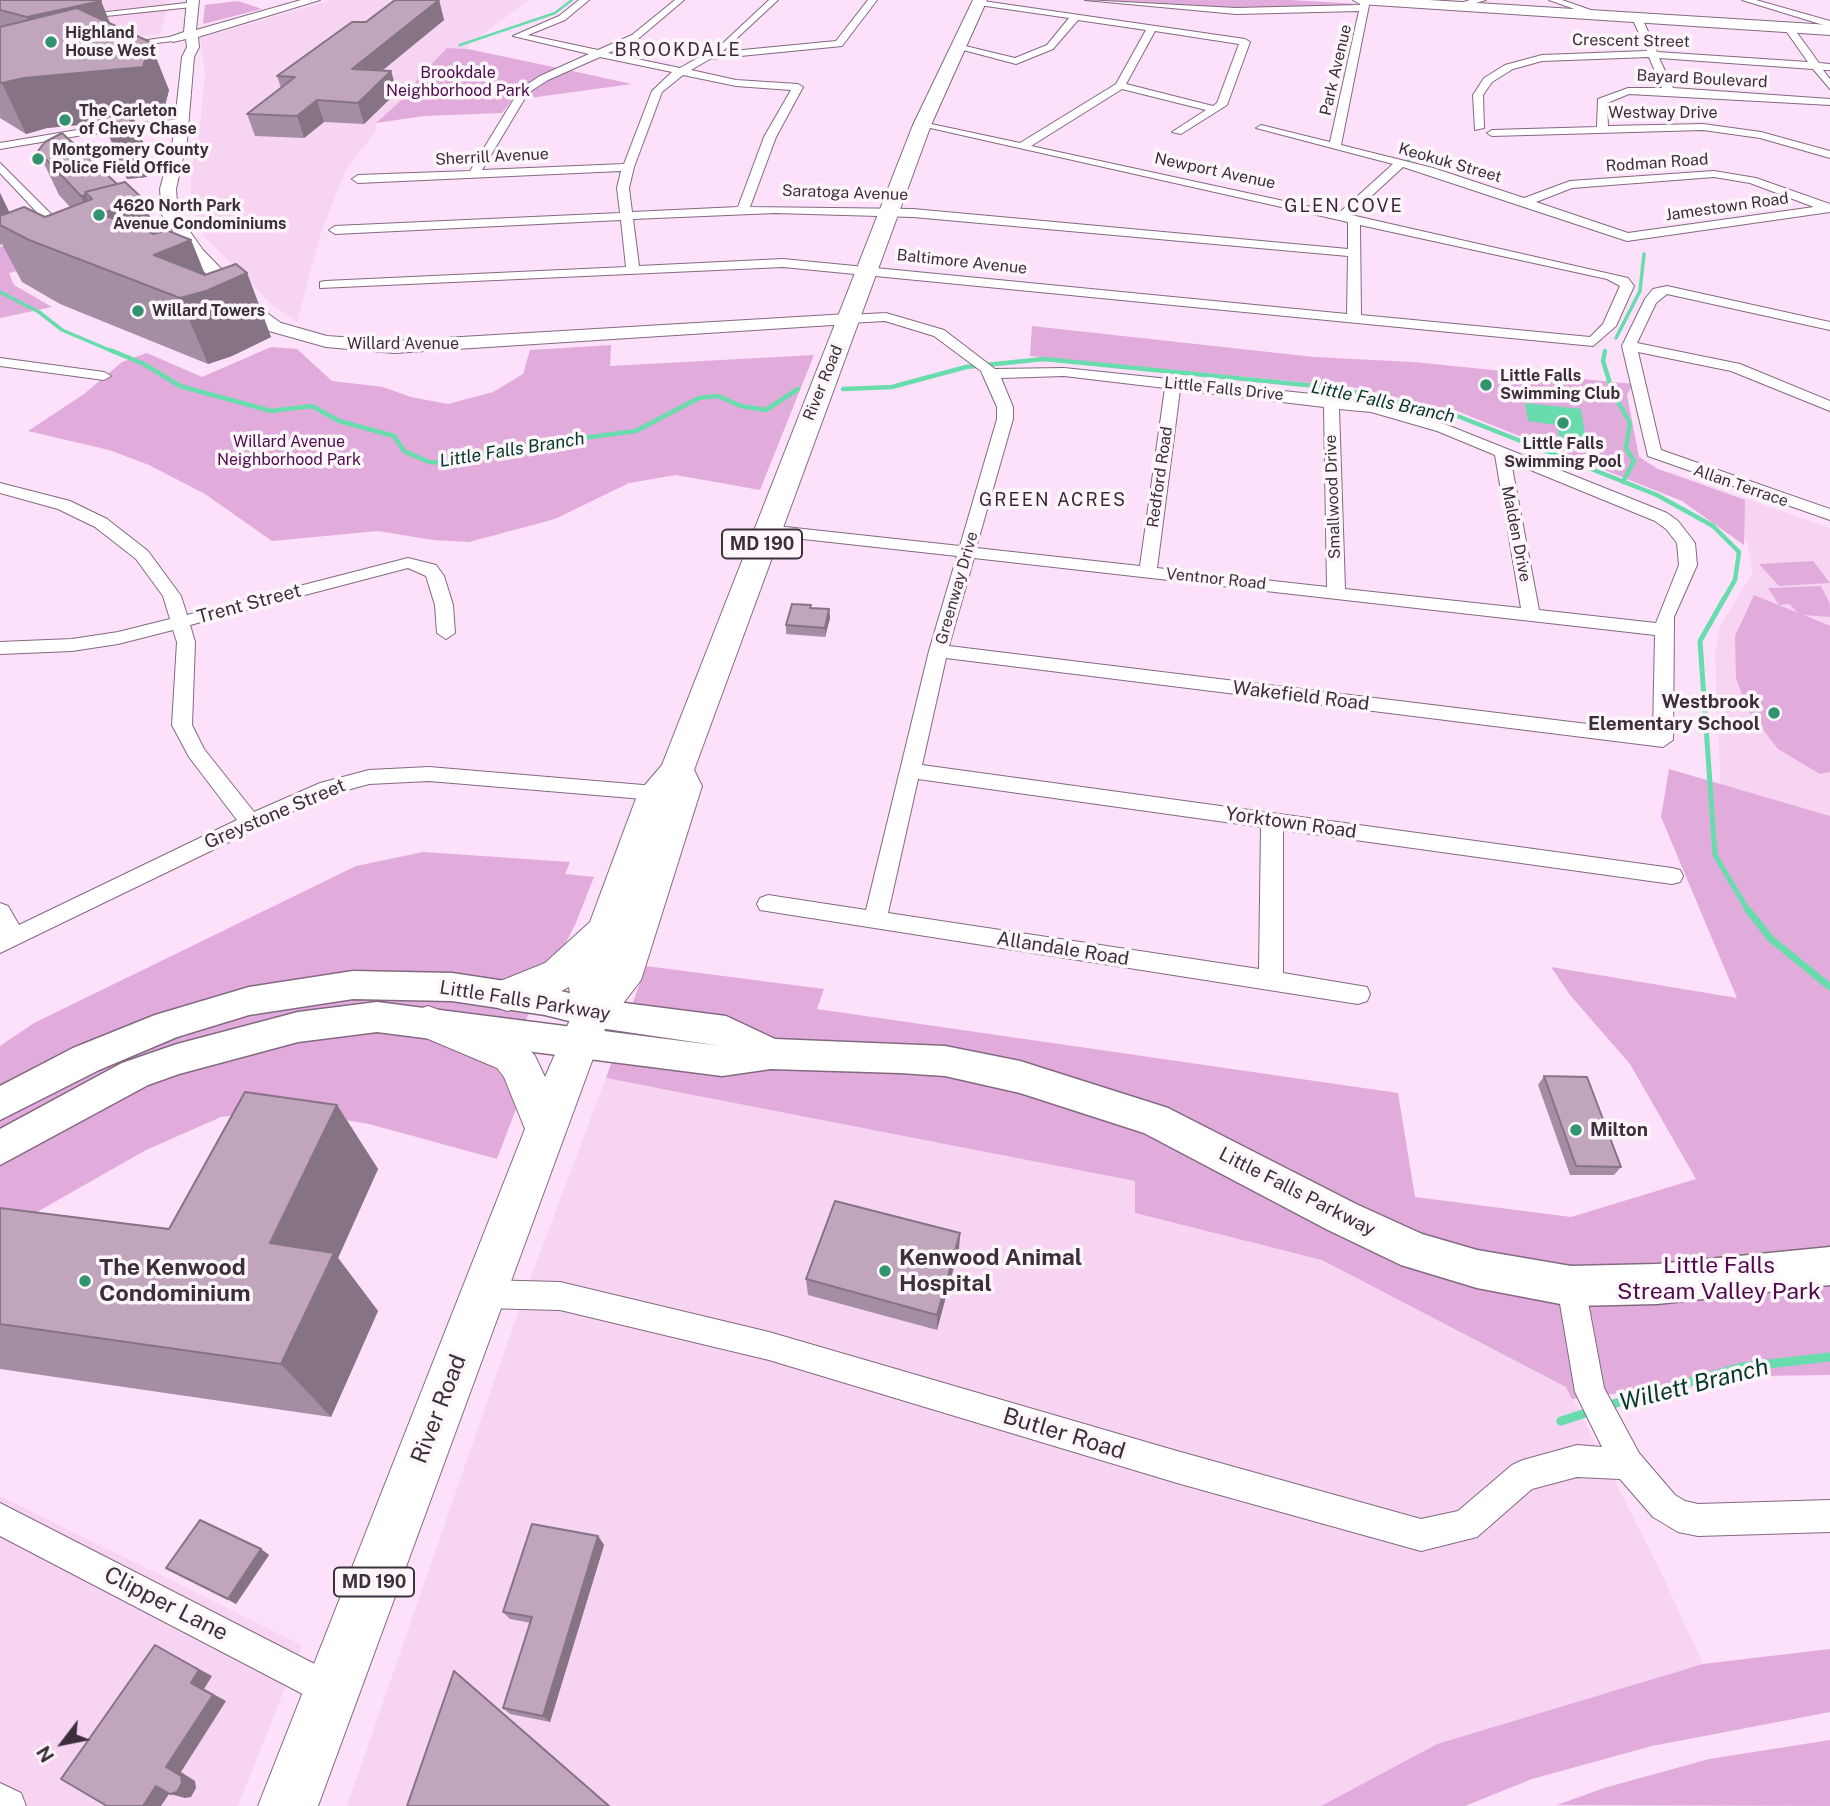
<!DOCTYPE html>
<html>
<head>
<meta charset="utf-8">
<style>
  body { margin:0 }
  #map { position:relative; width:1830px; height:1806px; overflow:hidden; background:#fde1fa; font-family:"Public Sans",sans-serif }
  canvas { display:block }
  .north { position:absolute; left:28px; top:1708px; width:70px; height:70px; -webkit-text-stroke:5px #fcf6fb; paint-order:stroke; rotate:238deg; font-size:19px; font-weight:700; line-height:28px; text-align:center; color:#3b303a }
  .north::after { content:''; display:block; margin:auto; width:24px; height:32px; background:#3b303a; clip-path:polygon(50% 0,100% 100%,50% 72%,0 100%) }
</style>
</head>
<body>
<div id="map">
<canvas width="1830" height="1806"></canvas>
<div class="north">N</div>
</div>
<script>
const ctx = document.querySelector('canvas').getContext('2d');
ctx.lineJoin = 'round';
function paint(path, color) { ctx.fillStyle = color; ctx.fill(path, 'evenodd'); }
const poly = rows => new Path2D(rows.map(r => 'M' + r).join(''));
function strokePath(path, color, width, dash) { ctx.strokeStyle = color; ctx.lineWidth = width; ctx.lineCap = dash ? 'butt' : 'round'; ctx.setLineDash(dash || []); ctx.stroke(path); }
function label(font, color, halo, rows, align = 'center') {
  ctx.font = font + ' "Public Sans",sans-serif'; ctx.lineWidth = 7; ctx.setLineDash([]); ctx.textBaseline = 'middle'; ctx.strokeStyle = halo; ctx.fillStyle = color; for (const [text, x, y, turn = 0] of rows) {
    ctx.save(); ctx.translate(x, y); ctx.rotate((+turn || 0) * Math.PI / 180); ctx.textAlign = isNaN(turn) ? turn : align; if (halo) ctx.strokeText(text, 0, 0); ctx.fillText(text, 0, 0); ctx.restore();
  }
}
paint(poly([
  [0,0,170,0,160,34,127,38],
  [332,0,529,0,469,44,468,49,447,48,418,78,410,92,376,123,376,131,346,169,320,236,297,322,272,305,204,236,191,205,191,168,199,137,205,72,200,38],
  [1667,471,1830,528,1830,973,1723,846,1715,652,1720,626,1753,572,1747,541,1694,508],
  [606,1078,1135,1181,1135,1213,1322,1260,1567,1387,1660,1570,1703,1664,1437,1744,1321,1806,347,1806,524,1295],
  [0,1496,302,1645,238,1806,0,1806]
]), '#f6d4f2');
paint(poly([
  [1100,0,1291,0,1360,4,1297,10,1176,7],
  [238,1,262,9,203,24,205,5],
  [447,48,468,49,558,68,520,89,502,113,424,116,376,123,410,92,418,78],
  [568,70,632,84,522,99,541,83],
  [42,236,66,259,9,273,14,285,52,307,0,318,0,247],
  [1032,326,1314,357,1413,362,1633,384,1627,395,1639,457,1658,469,1745,500,1744,545,1682,501,1457,411,1352,387,1030,356],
  [611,345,610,366,814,355,760,490,676,475,629,483,555,519,469,542,433,540,378,531,272,541,205,494,149,465,109,450,28,431,84,394,122,362,147,353,202,377,271,347,297,349,332,381,383,387,411,397,448,404,493,392,523,374,530,350],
  [1813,561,1830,583,1779,586,1759,564],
  [1821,586,1830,604,1830,617,1804,615,1830,626,1830,772,1820,774,1778,749,1747,709,1736,678,1735,636,1754,595,1798,613,1789,604,1779,605,1768,588],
  [1669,769,1830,816,1830,1375,1756,1376,1572,1399,1566,1387,1322,1260,1135,1213,1135,1181,606,1078,646,966,824,989,817,1009,1398,1093,1415,1197,1571,1217,1696,1179,1630,1064,1570,995,1551,967,1737,998,1661,817],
  [423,852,570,862,565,874,594,877,575,925,507,1056,519,1101,497,1159,369,1124,282,1109,221,1117,146,1150,0,1233,0,1046,34,1023,356,866],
  [1830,1649,1830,1712,1652,1746,1532,1779,1465,1806,1321,1806,1437,1744,1703,1664],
  [1830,1740,1830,1806,1557,1805,1604,1788,1709,1759]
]), '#e1abdc');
paint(poly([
  [1525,403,1581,409,1586,440,1559,437,1557,425,1528,421]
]), '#68dcac');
strokePath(poly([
  [460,45,555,13,572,0],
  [1414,156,1416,154]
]), '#68dcac', 2.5);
strokePath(poly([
  [1407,162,1416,154],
  [0,292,39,312,62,330,114,352],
  [1616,338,1640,291,1644,254]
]), '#68dcac', 3.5);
strokePath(poly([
  [110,350,144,364,180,386,271,411,312,406,339,421,394,436,404,451,429,462,446,463,515,447,636,431,699,398,718,396,741,406,766,410,798,389],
  [1605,351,1603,361,1613,393,1630,423,1626,448,1634,461,1623,482],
  [843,389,892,387,966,367,1044,359,1336,388,1455,415,1657,495,1713,526,1739,552,1735,580,1724,599]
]), '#68dcac', 4.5);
strokePath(poly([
  [1725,597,1700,641,1715,855,1749,912]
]), '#68dcac', 5);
strokePath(poly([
  [1748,910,1771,939,1830,987]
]), '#68dcac', 7);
strokePath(poly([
  [1606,1406,1742,1367,1830,1357],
  [1561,1421,1592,1411]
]), '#68dcac', 9);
const minor = poly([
  [579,0,589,0,565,20,528,35,598,50,632,35,675,0,684,0,638,39,608,53,680,68,721,45,769,0,778,0,722,52,836,41,868,0,877,0,842,46,710,59,691,70,736,80,798,84,803,87,776,137,750,207,913,209,1348,249,1348,222,917,125,922,122,1020,143,1116,84,1146,30,1078,20,1053,49,1016,64,952,47,957,44,1015,58,1047,45,1069,18,979,5,976,0,1245,39,1250,42,1227,105,1181,134,1172,132,1206,110,1122,89,1031,146,1339,213,1393,164,1256,128,1261,125,1330,142,1359,11,1236,14,1085,0,1236,8,1360,5,1362,0,1370,0,1341,145,1433,168,1524,198,1570,181,1714,171,1756,178,1830,204,1830,212,1627,241,1403,167,1351,215,1628,278,1634,286,1616,326,1593,346,783,267,320,288,320,282,325,281,626,267,621,220,335,234,329,230,335,226,620,213,617,188,621,171,358,183,352,179,358,175,470,171,520,89,540,76,589,54,513,36,559,16,579,0],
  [1155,31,1239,44,1217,103,1213,106,1126,84,1155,31],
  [600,57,672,72,652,91,624,164,482,170,528,93,548,80,600,57],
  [683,75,736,86,791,90,764,137,738,207,632,212,629,188,634,167,662,92,683,75],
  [1714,177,1750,183,1814,207,1628,233,1536,202,1572,188,1714,177],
  [775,213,913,217,1348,256,1347,314,783,259,639,266,633,219,775,213],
  [1360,225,1607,279,1620,286,1603,324,1590,337,1361,315,1360,225],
  [1470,0,1486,0,1456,9,1451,6,1470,0],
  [1549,0,1562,0,1608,16,1600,18,1549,0],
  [1742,0,1756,0,1830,21,1830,27,1742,0],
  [195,2,192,7,77,19,72,16,195,2],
  [1637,15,1642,18,1657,52,1808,62,1784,28,1792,26,1819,63,1830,64,1830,70,1823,70,1830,79,1830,89,1813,69,1659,58,1673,88,1830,99,1830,105,1629,94,1607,103,1608,126,1703,124,1761,132,1830,151,1830,158,1760,138,1703,130,1492,136,1487,133,1492,130,1597,127,1598,99,1628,88,1662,88,1649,57,1542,61,1513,69,1492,82,1483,95,1484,128,1475,130,1473,95,1484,78,1505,65,1542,55,1647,51,1632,18,1637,15],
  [176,36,173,41,117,48,112,45,176,36],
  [182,119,186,120,186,124,83,135,0,149,0,143,83,129,182,119],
  [0,163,71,234,71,240,63,240,0,173,0,163],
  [1667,286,1830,322,1830,330,1667,294,1656,303,1637,343,1740,364,1830,401,1830,411,1731,371,1638,352,1661,450,1830,509,1830,520,1648,456,1622,346,1645,299,1653,289,1667,286],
  [886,313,944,330,995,369,1064,368,1331,396,1372,403,1447,425,1667,513,1678,521,1695,543,1697,565,1674,617,1673,740,1663,747,946,658,922,765,1672,868,1680,870,1683,876,1680,882,1672,884,1283,830,1283,973,1367,987,1370,994,1367,1001,1358,1004,760,910,757,904,760,898,768,895,866,910,929,651,957,556,767,535,758,530,767,525,960,546,997,419,997,407,981,371,934,336,885,321,848,323,841,319,848,315,886,313],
  [1064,376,1165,388,1140,566,976,548,1013,419,1013,407,1001,378,1064,376],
  [1180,390,1324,407,1327,587,1157,568,1180,390],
  [1339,409,1371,412,1437,431,1495,455,1521,608,1345,589,1339,409],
  [1511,462,1655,521,1666,529,1677,543,1679,565,1656,623,1539,610,1511,462],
  [974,558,1655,635,1653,732,949,646,974,558],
  [918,779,1261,827,1259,969,888,913,918,779],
  [0,358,104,372,111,376,104,380,0,366,0,358],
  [0,483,70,501,107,519,148,551,181,596,187,615,408,558,436,565,444,576,453,605,455,633,446,639,437,633,435,605,426,576,408,568,190,625,195,642,192,725,204,749,254,812,320,783,369,770,429,767,655,786,662,788,666,793,662,798,655,800,429,781,369,784,333,794,289,813,0,953,0,903,8,906,19,925,237,820,189,757,172,725,177,642,173,630,118,644,72,651,0,654,0,642,72,639,118,632,170,619,163,596,136,559,95,527,58,509,0,493,0,483],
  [1571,1272,1581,1276,1585,1286,1604,1388,1639,1453,1675,1495,1685,1501,1698,1504,1830,1500,1830,1532,1698,1536,1678,1532,1653,1517,1620,1479,1577,1477,1532,1489,1477,1537,1421,1551,1177,1483,769,1360,560,1310,483,1308,473,1304,469,1294,473,1284,483,1280,560,1282,769,1332,1177,1451,1421,1519,1458,1511,1512,1465,1523,1460,1577,1445,1602,1447,1575,1392,1557,1286,1561,1276,1571,1272],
  [0,1503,344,1679,349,1691,344,1703,332,1708,320,1703,0,1536,0,1503],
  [0,1783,21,1793,26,1806,0,1806,0,1783]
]);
const tertiary = poly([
  [187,0,199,0,196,30,301,0,320,0,198,37,199,47,194,57,187,140,176,189,178,215,203,250,257,306,281,323,327,336,394,341,848,314,857,319,848,324,394,353,326,347,269,331,245,314,191,258,162,215,160,189,173,140,182,57,187,47,186,39,173,42,167,38,184,32,187,0]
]);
const secondary = poly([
  [353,971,452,973,545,987,593,999,726,1016,775,1039,945,1046,1020,1061,1168,1108,1356,1204,1422,1234,1477,1250,1571,1266,1657,1264,1830,1247,1830,1285,1657,1304,1571,1306,1477,1288,1401,1265,1328,1230,1144,1133,1020,1093,945,1076,900,1073,771,1069,722,1076,377,1032,298,1042,179,1074,148,1085,0,1165,0,1129,122,1063,177,1044,298,1012,377,1002,721,1046,593,1027,545,1015,452,1001,353,999,249,1015,177,1037,99,1070,0,1120,0,1086,73,1048,155,1015,249,987,353,971]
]);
const primary = poly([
  [973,0,987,0,931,125,694,770,702,786,641,980,608,1023,599,1042,318,1806,258,1806,525,1129,504,1077,497,1068,414,1033,408,1022,414,1011,428,1006,442,1011,525,1044,535,1056,545,1077,573,1013,569,987,548,998,507,1011,493,1006,487,995,493,984,545,963,590,922,638,793,662,765,913,125,973,0],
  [1353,0,1429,0,1830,25,1830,35,1360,4,1353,0]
]);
strokePath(minor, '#836a80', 2);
strokePath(tertiary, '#836a80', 2);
strokePath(secondary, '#836a80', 3);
strokePath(primary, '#836a80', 2);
paint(minor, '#fff');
paint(tertiary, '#fff');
paint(secondary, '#fff');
paint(primary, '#fff');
paint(poly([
  [0,0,101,1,110,24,169,90,162,117,134,119,148,155,147,177,127,179,112,122,47,128,26,134,0,118],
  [439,0,444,20,382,71,391,71,397,92,364,124,324,122,304,138,255,136,247,114,281,88,277,76,366,22],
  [38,151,157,233,191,240,205,275,247,273,271,337,232,356,208,364,60,304,22,282,2,244,0,245,0,193,9,212,45,217,70,207,59,195],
  [811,605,811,608,829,609,830,618,825,637,786,634,786,625],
  [1544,1076,1621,1167,1614,1175,1570,1175,1538,1085],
  [337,1105,378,1169,338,1258,378,1311,331,1417,0,1369,0,1208,169,1229],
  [960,1233,959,1248,937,1330,808,1295,806,1279],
  [598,1536,604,1545,550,1722,510,1714,503,1708,531,1623,510,1619,503,1612],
  [261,1549,269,1555,236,1604,166,1568]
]), '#a58ea3');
paint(poly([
  [439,0,444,20,358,90,352,69],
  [101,1,116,38,44,55,27,17],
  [150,42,169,90,162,117,134,119,148,155,147,177,127,179,109,136,130,120,47,128,26,134,2,83],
  [391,71,397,92,364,124,358,103],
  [317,100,324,122,304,138,297,116],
  [0,193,21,236,0,225],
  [86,195,107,241,102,243,81,196],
  [142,198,165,251,191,240,211,289,247,273,271,337,232,356,208,364,180,298,129,276,92,199],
  [829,609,830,618,825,637,825,628],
  [337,1105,378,1169,338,1258,378,1311,331,1417,281,1364,270,1243],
  [960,1233,959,1248,937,1330,937,1315],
  [598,1536,604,1545,550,1722,543,1716],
  [261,1549,269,1555,236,1604,228,1599],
  [155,1645,212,1676,204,1689,226,1701,181,1772,195,1781,196,1788,191,1797,185,1798,170,1794,166,1767,191,1683],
  [454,1671,463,1678,610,1806,609,1806],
  [156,1786,171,1791,161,1806,143,1806]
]), '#867484');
const building = poly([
  [0,0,99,0,101,1,27,17,0,10,0,0],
  [395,0,439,0,352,69,391,71,358,103,317,100,297,116,247,114,295,77,277,76,352,22,366,22,395,0],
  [77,8,150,42,143,67,24,78,2,83,0,82,0,27,77,8],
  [131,113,129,134,109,136,114,115,131,113],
  [62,133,117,184,85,192,86,195,81,196,38,151,45,142,62,133],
  [125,182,142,198,101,214,154,234,166,230,191,240,154,255,205,275,236,264,247,273,206,291,180,298,29,240,0,225,0,216,24,207,45,217,92,199,85,192,125,182],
  [792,604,811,605,810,608,829,609,825,628,786,625,792,604],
  [1544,1076,1587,1077,1621,1167,1576,1166,1544,1076],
  [245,1092,337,1105,270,1243,334,1253,281,1364,0,1324,0,1208,169,1229,245,1092],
  [835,1201,960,1233,937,1315,806,1279,835,1201],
  [200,1520,261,1549,228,1599,166,1568,200,1520],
  [532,1524,598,1536,543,1716,503,1708,532,1617,503,1612,532,1524],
  [155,1645,199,1670,191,1683,213,1695,166,1767,181,1776,182,1783,177,1792,170,1794,156,1786,143,1806,107,1806,61,1779,155,1645],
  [454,1671,609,1806,407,1806,454,1671]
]);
paint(building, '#c0a5bd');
strokePath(building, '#867484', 2);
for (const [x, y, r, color] of [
  [51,42,7,"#32946f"],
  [65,120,7,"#32946f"],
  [38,159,7,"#32946f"],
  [99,215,7,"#32946f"],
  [138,311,7,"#32946f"],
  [1486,385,7,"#32946f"],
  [1563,423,7,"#32946f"],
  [1774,713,7,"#32946f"],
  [1576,1130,7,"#32946f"],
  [885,1271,7,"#32946f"],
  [85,1281,7,"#32946f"]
]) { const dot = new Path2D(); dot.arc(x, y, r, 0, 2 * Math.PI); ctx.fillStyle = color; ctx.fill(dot); strokePath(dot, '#fcf6fb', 2.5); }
label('bold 16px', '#3b303a', '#fcf6fb', [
  ["Highland",65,33],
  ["House West",65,51],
  ["The Carleton",79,111],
  ["of Chevy Chase",79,129],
  ["Montgomery County",52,150],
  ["Police Field Office",52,168],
  ["4620 North Park",113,206],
  ["Avenue Condominiums",113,224],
  ["Willard Towers",152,311],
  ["Little Falls",1500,376],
  ["Swimming Club",1500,394],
  ["Little Falls",1563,444,"center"],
  ["Swimming Pool",1563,462,"center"]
], 'left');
label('16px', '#3b303a', '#fcf6fb', [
  ["Crescent Street",1631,41,1],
  ["Park Avenue",1336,70,-77],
  ["Bayard Boulevard",1702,79,3],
  ["Westway Drive",1663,113],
  ["Sherrill Avenue",492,157,-3],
  ["Keokuk Street",1450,163,16],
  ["Rodman Road",1657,163,-4],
  ["Newport Avenue",1215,171,12],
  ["Saratoga Avenue",845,193,2],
  ["Jamestown Road",1727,207,-8],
  ["Baltimore Avenue",962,262,6],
  ["Willard Avenue",403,344],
  ["River Road",823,383,-68],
  ["Little Falls Drive",1224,389,6],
  ["Redford Road",1160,477,-82],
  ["Allan Terrace",1741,486,19],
  ["Smallwood Drive",1333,497,-92],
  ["Malden Drive",1516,534,79],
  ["Ventnor Road",1216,579,6],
  ["Greenway Drive",957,588,-74]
]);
label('16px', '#4f0a4c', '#fcf6fb', [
  ["Brookdale",458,73],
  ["Neighborhood Park",458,91],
  ["Willard Avenue",289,442],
  ["Neighborhood Park",289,460]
]);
ctx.letterSpacing = '2px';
label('18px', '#3c273a', '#fcf6fb', [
  ["BROOKDALE",678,50],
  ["GLEN COVE",1344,206],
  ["GREEN ACRES",1053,500]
]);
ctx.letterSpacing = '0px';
label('italic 18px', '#043927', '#fcf6fb', [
  ["Little Falls Branch",1383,402,12],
  ["Little Falls Branch",512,450,-9]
]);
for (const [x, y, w] of [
  [762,544,80],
  [374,1582,80]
]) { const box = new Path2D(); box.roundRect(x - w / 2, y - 14.5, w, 29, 5); ctx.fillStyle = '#fcf6fb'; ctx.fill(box); strokePath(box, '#3b303a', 2); }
label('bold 18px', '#3b303a', null, [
  ["MD 190",762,544],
  ["MD 190",374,1582]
]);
label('19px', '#3b303a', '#fcf6fb', [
  ["Trent Street",249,604,-15],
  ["Wakefield Road",1301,696,7],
  ["Greystone Street",275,814,-23],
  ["Yorktown Road",1291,823,8],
  ["Allandale Road",1063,949,9],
  ["Little Falls Parkway",525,1001,9],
  ["Little Falls Parkway",1297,1192,27]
]);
label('bold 19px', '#3b303a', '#fcf6fb', [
  ["Westbrook",1760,702],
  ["Elementary School",1760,724],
  ["Milton",1590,1130,"left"]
], 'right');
label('bold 23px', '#3b303a', '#fcf6fb', [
  ["Kenwood Animal",899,1258],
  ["Hospital",899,1284],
  ["The Kenwood",99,1268],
  ["Condominium",99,1294]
], 'left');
label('23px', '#4f0a4c', '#fcf6fb', [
  ["Little Falls",1719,1266],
  ["Stream Valley Park",1719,1292]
]);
label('23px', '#3b303a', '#fcf6fb', [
  ["River Road",439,1409,-69],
  ["Butler Road",1064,1434,17],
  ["Clipper Lane",166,1604,27]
]);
label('italic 24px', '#043927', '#fcf6fb', [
  ["Willett Branch",1694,1385,-14]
]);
</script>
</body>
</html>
